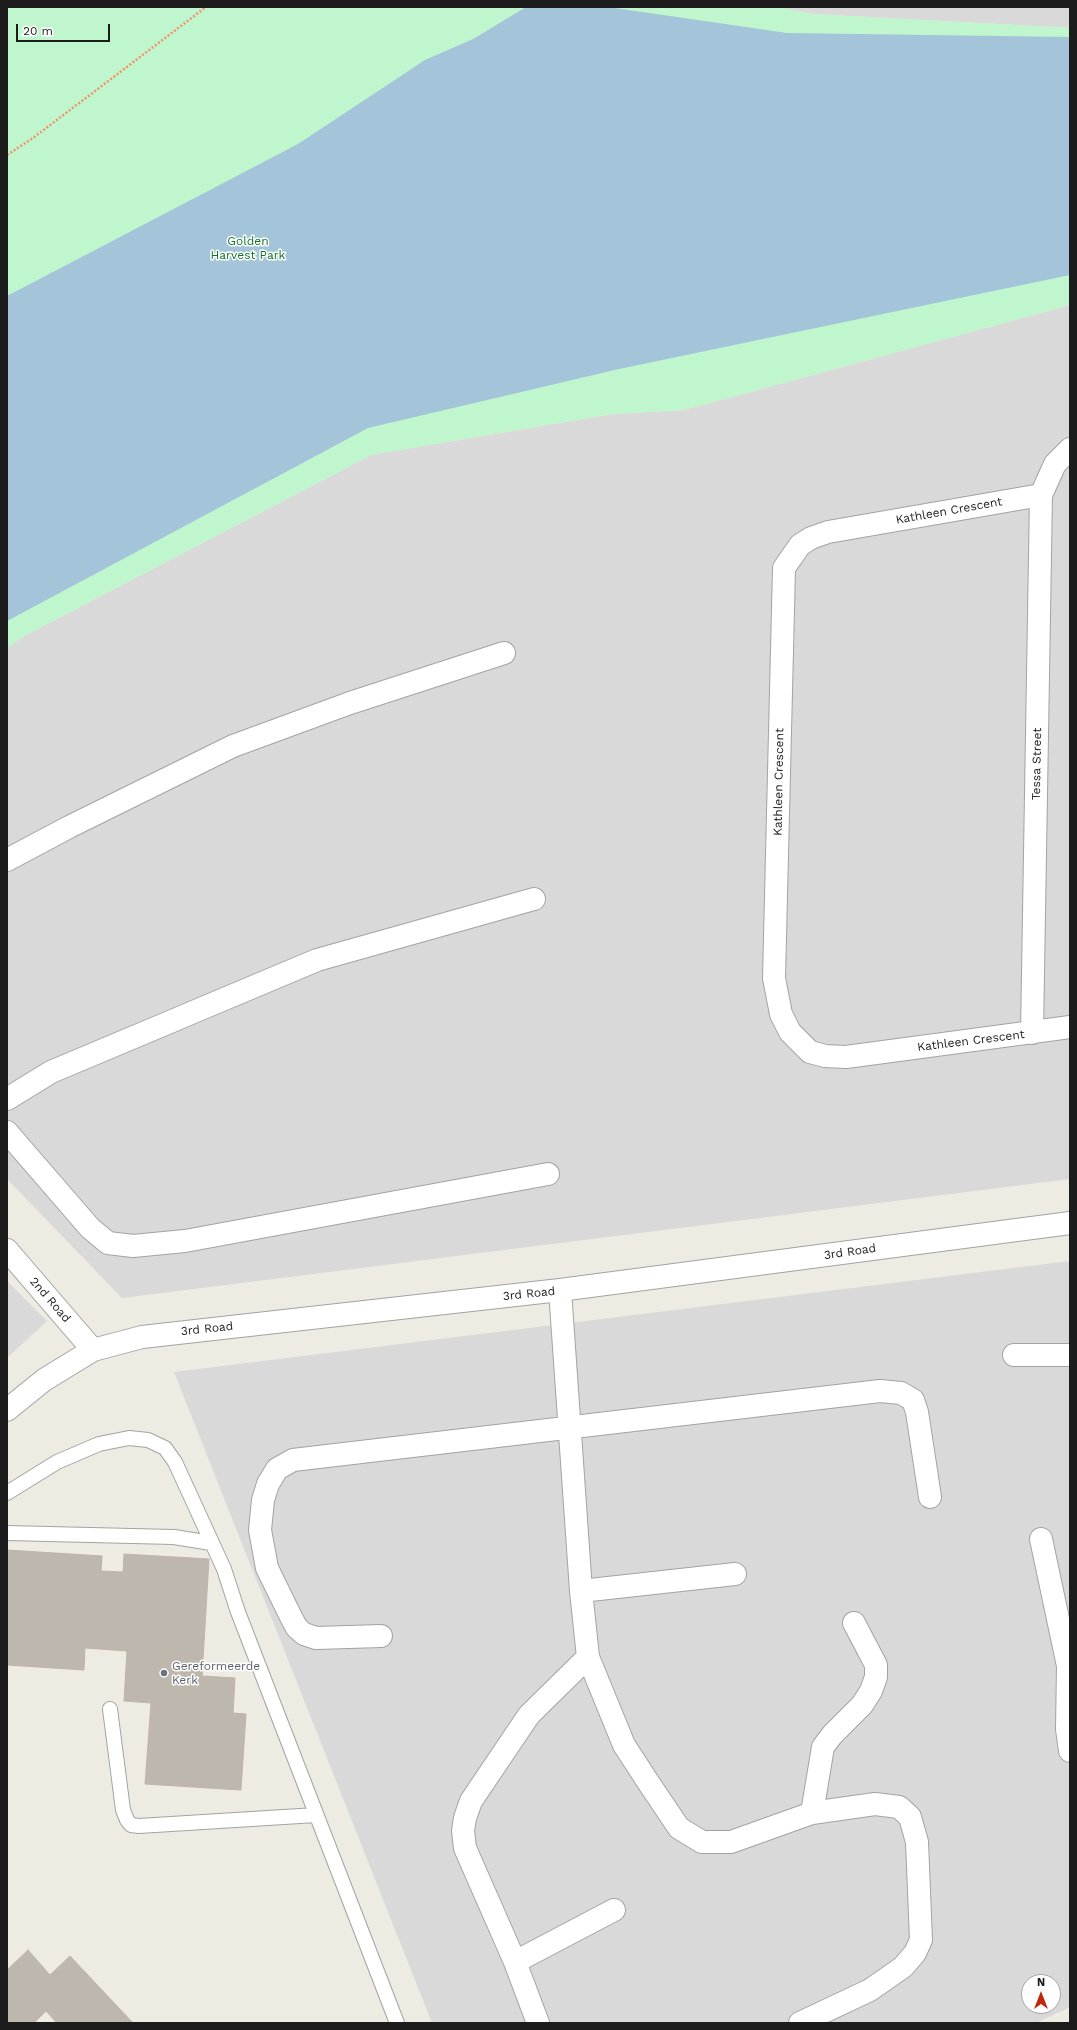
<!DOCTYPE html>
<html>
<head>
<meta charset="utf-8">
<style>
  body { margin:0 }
  #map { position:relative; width:1077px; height:2030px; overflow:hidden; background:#edebe2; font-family:"Work Sans",sans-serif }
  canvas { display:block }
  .frame { position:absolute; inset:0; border:8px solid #1c1c1c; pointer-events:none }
  .north { position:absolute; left:1021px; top:1974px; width:40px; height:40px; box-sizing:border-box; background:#fff; border:1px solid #a4a4a4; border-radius:50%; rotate:0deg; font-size:11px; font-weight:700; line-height:16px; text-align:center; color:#1c1c1c }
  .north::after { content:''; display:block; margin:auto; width:14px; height:18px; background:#bf2808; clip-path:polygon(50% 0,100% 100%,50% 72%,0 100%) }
  .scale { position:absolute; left:16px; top:24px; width:94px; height:18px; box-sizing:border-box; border:2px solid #1c1c1c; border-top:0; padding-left:5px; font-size:12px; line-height:14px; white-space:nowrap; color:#1c1c1c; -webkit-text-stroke:3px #fff; paint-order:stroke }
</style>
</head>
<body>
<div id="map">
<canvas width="1077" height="2030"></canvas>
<div class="frame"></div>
<div class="north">N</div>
<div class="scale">20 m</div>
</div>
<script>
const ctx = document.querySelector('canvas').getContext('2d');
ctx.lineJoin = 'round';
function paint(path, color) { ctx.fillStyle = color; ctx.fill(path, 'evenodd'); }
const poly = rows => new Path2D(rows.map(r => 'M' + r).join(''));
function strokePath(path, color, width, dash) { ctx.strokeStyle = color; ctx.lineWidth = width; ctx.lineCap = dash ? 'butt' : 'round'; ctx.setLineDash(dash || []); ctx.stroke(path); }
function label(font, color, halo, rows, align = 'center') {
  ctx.font = font + ' "Work Sans",sans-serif'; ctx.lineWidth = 3; ctx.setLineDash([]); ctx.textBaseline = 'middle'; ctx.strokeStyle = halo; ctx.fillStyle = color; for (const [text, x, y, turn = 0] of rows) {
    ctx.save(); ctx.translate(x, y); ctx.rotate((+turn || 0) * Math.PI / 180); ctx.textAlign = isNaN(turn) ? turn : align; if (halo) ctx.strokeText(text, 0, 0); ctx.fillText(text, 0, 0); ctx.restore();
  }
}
paint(poly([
  [777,7,1070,7,1070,28,813,14],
  [1070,305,1070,1179,122,1298,7,1179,7,648,26,635,371,455,612,414,684,410],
  [1070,1261,1070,2007,1036,2023,432,2023,174,1372],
  [1029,1982,1053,1982,1053,2006,1029,2006],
  [7,1281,47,1321,7,1358]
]), '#dad9d9');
paint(poly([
  [7,7,777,7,813,14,1070,28,1070,305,684,410,612,414,371,455,26,635,7,648]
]), '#bff6cd');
paint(poly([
  [526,7,608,7,787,33,1070,37,1070,275,619,369,368,428,7,621,7,296,298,144,425,60,473,39]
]), '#a3c4d9');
const building = poly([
  [7,1550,102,1556,101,1571,123,1572,124,1554,209,1559,202,1676,235,1678,233,1713,246,1714,241,1790,145,1784,151,1703,124,1701,127,1651,85,1648,84,1670,7,1665,7,1550],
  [28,1950,50,1975,70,1956,133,2023,57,2023,46,2011,34,2023,7,2023,7,1970,28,1950]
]);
paint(building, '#bdb7ae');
strokePath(building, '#beb4a5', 1);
const lane = poly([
  [7,1493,57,1462,99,1444,129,1438,148,1440,165,1448,175,1462,224,1569,238,1612,397,2023],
  [7,1533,174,1537,211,1543],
  [110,1709,123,1810,127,1820,131,1825,139,1826,316,1815]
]);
const street = poly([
  [1041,495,828,532,811,538,800,545,784,568,774,978,781,1014,790,1032,810,1052,825,1056,846,1057,1070,1027],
  [7,860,69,827,233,746,350,703,504,653],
  [1032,1033,1041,495,1055,464,1070,449],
  [7,1099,51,1072,317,960,534,899],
  [7,1132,90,1228,108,1243,133,1246,185,1241,548,1174],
  [7,1250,93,1350],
  [560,1290,581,1591,588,1657,624,1745,648,1782,679,1828,702,1842,731,1842,812,1813,875,1804,899,1807,910,1817,917,1842,921,1940,915,1953,903,1967,870,1990,800,2023],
  [1014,1355,1070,1355],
  [7,1410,44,1380,93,1350,142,1337,560,1290,1070,1223],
  [1041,1539,1068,1666],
  [581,1591,735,1574],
  [381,1636,316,1638,304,1634,297,1628,292,1619,267,1568,260,1530,263,1500,268,1484,277,1469,293,1460,880,1391,901,1393,913,1400,917,1412,930,1497],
  [1070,1666,1068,1666,1067,1729,1070,1751],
  [812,1813,823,1747,832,1735,862,1705,871,1691,876,1677,876,1665,854,1623],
  [515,1962,614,1910],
  [538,2023,515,1962,465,1848,463,1831,465,1818,471,1801,529,1715,588,1657]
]);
strokePath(lane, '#a3a3a3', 16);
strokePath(street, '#a3a3a3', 24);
strokePath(poly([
  [7,155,33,138,206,7]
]), '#f3916c', 2.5, [2, 2]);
strokePath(lane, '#fff', 14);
strokePath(street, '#fff', 22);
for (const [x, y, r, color] of [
  [164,1673,4,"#6b7280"]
]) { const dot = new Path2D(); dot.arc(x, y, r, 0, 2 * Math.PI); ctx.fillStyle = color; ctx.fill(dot); strokePath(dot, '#fff', 1.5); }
label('12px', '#0f7429', '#fff', [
  ["Golden",248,241],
  ["Harvest Park",248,255]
]);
label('12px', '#1c1c1c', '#fff', [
  ["Kathleen Crescent",949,511,-10],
  ["Tessa Street",1037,764,-89],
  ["Kathleen Crescent",779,782,-89],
  ["Kathleen Crescent",971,1041,-7],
  ["3rd Road",850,1252,-8],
  ["3rd Road",529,1294,-6],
  ["2nd Road",50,1300,49],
  ["3rd Road",207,1329,-6]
]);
label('12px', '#5b616d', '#fff', [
  ["Gereformeerde",172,1666],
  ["Kerk",172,1680]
], 'left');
</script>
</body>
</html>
